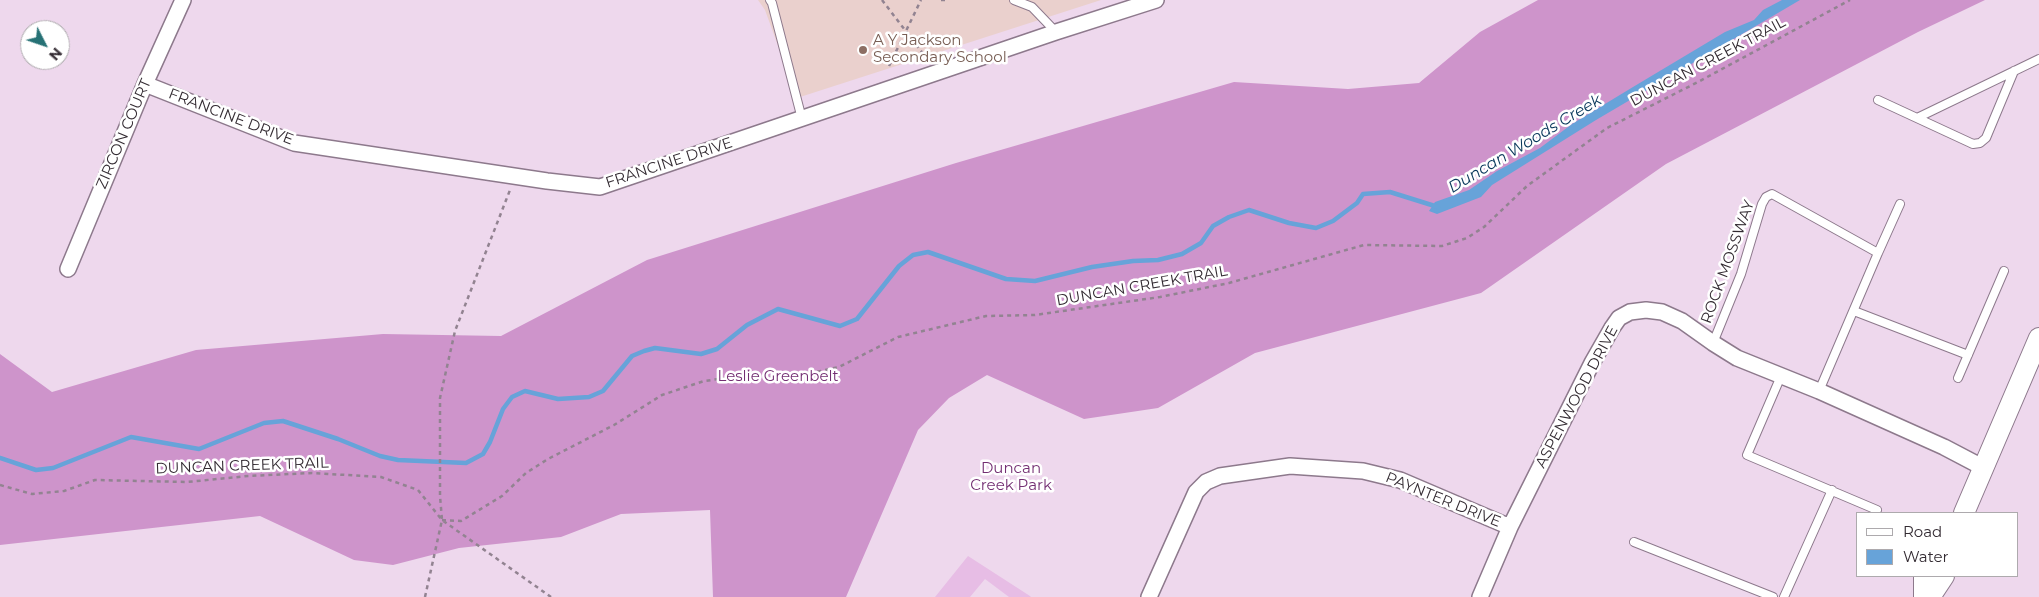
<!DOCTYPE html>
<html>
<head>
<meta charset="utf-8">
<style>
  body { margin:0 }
  #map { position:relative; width:2039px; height:597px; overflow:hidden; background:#eed8ed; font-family:Montserrat,sans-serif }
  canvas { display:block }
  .legend { position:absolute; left:1856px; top:512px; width:162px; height:65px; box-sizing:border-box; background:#fff; border:1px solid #adaaad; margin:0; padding:6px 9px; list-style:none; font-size:15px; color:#332b32 }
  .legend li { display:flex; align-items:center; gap:10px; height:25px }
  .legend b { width:25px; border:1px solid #adaaad }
  .north { position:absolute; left:20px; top:20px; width:50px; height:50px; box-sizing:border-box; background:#fff; border:1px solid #adaaad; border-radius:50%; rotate:131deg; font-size:14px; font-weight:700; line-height:20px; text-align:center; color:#332b32 }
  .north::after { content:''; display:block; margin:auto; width:18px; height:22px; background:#267175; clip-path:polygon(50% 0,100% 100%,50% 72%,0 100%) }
</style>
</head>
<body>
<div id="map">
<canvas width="2039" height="597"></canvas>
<ul class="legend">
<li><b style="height:6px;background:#fff"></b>Road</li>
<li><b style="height:14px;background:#67a3d9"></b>Water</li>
</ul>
<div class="north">N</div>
</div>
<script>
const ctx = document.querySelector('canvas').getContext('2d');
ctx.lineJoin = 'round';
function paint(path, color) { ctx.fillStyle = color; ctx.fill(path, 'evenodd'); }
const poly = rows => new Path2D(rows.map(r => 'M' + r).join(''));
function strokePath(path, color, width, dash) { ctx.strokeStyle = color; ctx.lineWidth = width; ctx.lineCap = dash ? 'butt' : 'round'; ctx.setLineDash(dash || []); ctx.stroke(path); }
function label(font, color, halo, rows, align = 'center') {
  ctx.font = font + ' Montserrat,sans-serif'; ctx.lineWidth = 5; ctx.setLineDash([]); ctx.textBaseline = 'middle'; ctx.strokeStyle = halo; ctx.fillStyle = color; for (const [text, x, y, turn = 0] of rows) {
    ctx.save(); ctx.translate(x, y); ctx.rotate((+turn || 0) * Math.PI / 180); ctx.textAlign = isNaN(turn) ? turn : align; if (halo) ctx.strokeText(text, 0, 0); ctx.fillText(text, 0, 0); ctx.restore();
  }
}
paint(poly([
  [758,0,1101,0,797,98,765,10]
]), '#ead0cd');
paint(poly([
  [968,556,1030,596,1031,597,1009,597,985,579,970,597,935,597]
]), '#e7bde5');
paint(poly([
  [1538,0,1985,0,1918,32,1666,164,1481,293,1255,353,1158,408,1084,419,987,375,949,398,918,430,846,597,713,597,710,510,621,514,561,537,459,548,393,565,354,560,260,516,0,545,0,354,52,392,196,350,383,334,501,336,647,260,956,163,1234,82,1348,89,1419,83,1480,32]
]), '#ce94cb');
paint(poly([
  [1782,0,1800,0,1596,120,1492,185,1481,197,1437,214,1429,211,1435,202,1469,190,1497,171,1540,148,1572,124,1633,87,1725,32,1754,20,1763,10]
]), '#67a3d9');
strokePath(poly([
  [0,458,36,470,53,468,131,437,199,449,264,423,283,421,338,439,380,456,398,460,466,463,483,454,490,442,503,409,512,397,525,391,558,399,589,397,603,391,632,356,644,351,655,348,701,354,717,349,747,325,778,309,840,326,857,319,899,266,913,255,928,252,1006,279,1035,281,1092,267,1133,261,1158,260,1182,254,1201,243,1213,226,1229,217,1249,210,1289,223,1316,228,1333,221,1357,203,1363,194,1390,192,1438,207]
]), '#67a3d9', 4.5);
const lane = poly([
  [770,0,772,3,802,119],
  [1014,0,1032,7,1056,32],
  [1878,100,1973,144,1980,143,1986,138,2014,71],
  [1917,118,2039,59],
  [1878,253,1900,204],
  [1854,311,1968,355],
  [1713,343,1741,274,1762,204,1766,197,1772,194,1878,253,1819,391],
  [1781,376,1747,455,1877,510],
  [1958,378,2004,271],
  [1634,542,1773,597],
  [1784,597,1832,490]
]);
const street = poly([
  [145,84,294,143,547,181,600,187,1056,32,1156,0],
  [68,269,145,84,183,0],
  [1149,597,1196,492,1206,482,1220,476,1290,466,1363,471,1400,480,1510,527],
  [1480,597,1510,527,1592,363,1612,328,1619,318,1630,312,1646,310,1662,312,1682,321,1713,343,1737,358,1819,391,1944,447,1984,468]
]);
const secondary = poly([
  [1964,513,2039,338],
  [1924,597,1924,576],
  [1930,597,1944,576]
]);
strokePath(lane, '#8d798c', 10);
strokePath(street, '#8d798c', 18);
strokePath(secondary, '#8d798c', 22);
strokePath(poly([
  [882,0,924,55],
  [941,0,949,0],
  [889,66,921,0],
  [0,485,32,494,64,491,95,480,187,482,248,476,312,473,381,477,418,490,442,520,551,597],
  [442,520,461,521,502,496,526,473,548,459,614,425,662,395,704,381,749,375,789,378,839,367,898,337,986,316,1035,315,1160,297,1229,283,1364,245,1442,246,1467,238,1484,227,1527,186,1607,128,1698,82,1850,0],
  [425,597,442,520,440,496,440,398,455,331,510,190]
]), '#928391', 2.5, [4, 4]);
strokePath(lane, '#fff', 8);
strokePath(street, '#fff', 15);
strokePath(secondary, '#fff', 20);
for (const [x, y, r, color] of [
  [863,50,5,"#8d6e63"]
]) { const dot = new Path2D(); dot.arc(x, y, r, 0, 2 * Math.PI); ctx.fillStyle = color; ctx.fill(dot); strokePath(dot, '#fff', 2); }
label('15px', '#785e54', '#fff', [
  ["A Y Jackson",873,41],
  ["Secondary School",873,58]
], 'left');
label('15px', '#332b32', '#fff', [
  ["DUNCAN CREEK TRAIL",1708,62,-28],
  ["FRANCINE DRIVE",231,117,21],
  ["ZIRCON COURT",124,134,-67],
  ["FRANCINE DRIVE",669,163,-18],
  ["ROCK MOSSWAY",1728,262,-70],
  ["DUNCAN CREEK TRAIL",1142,286,-10],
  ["ASPENWOOD DRIVE",1577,397,-62],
  ["DUNCAN CREEK TRAIL",242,466,-2],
  ["PAYNTER DRIVE",1443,500,22]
]);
label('15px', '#732e72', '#fff', [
  ["Leslie Greenbelt",778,377],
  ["Duncan",1011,469],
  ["Creek Park",1011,486]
]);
label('italic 16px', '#07365a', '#fff', [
  ["Duncan Woods Creek",1525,144,-31]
]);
</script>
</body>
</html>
